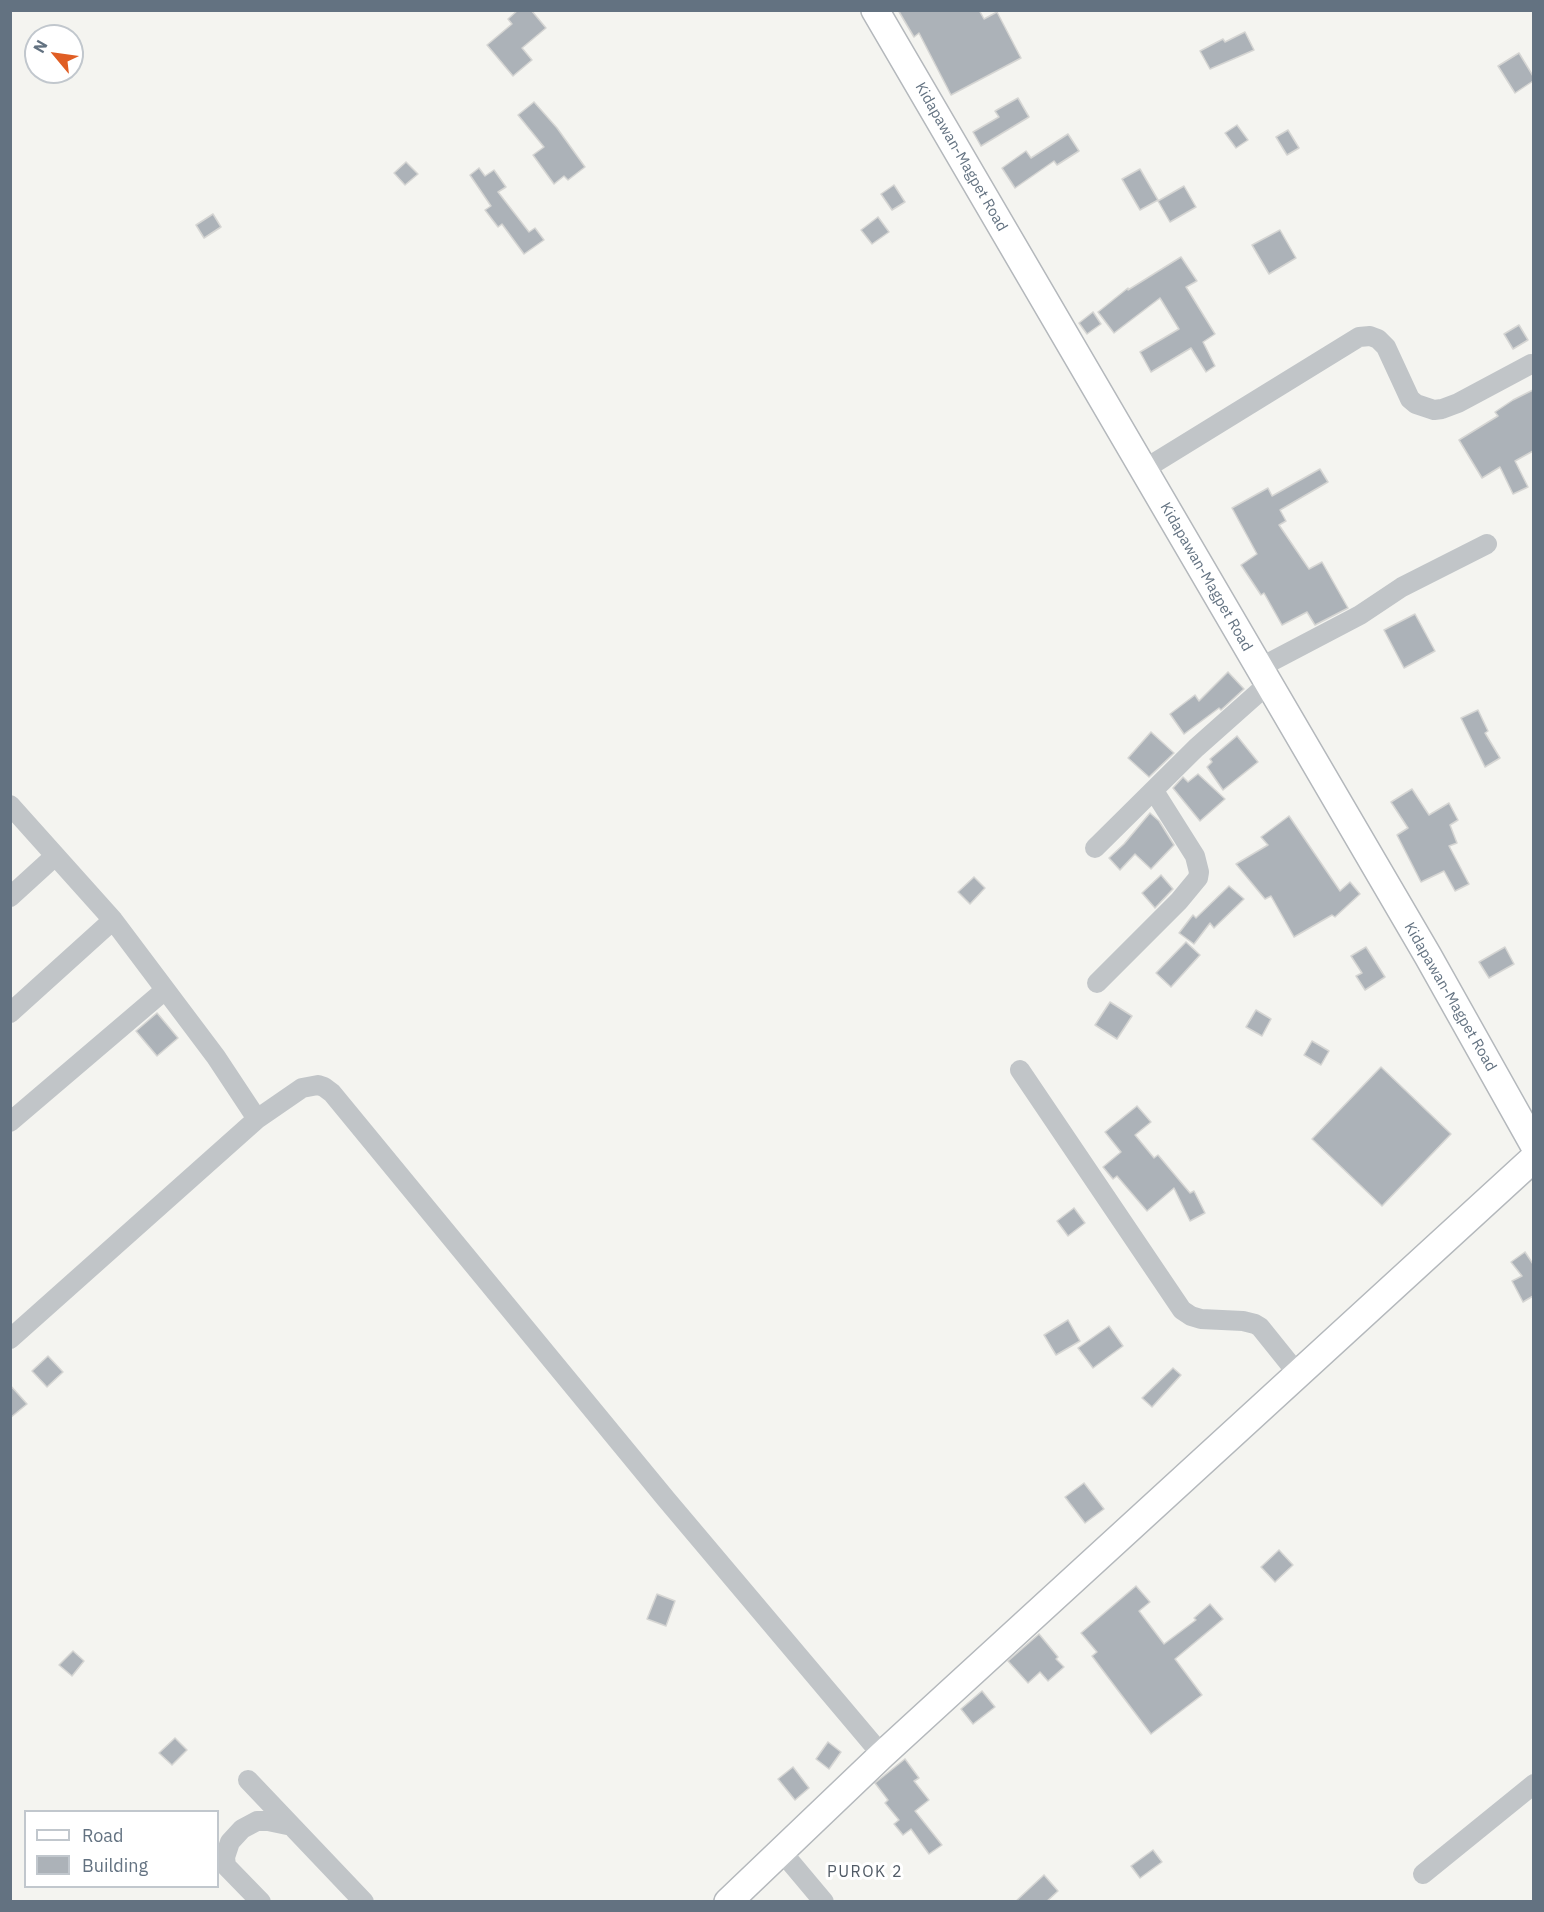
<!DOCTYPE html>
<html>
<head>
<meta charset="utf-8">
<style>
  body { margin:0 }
  #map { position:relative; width:1544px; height:1912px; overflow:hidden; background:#f4f4f0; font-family:"IBM Plex Sans",sans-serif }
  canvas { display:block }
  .frame { position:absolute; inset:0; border:12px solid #637281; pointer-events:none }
  .legend { position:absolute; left:24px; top:1810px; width:195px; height:78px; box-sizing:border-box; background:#fff; border:2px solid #c1c7cd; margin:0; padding:8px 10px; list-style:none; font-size:18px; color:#637281 }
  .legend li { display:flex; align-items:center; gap:12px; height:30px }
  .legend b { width:30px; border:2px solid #c1c7cd }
  .north { position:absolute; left:24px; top:24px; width:60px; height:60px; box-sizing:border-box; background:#fff; border:2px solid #c1c7cd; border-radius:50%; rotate:299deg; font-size:16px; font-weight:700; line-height:24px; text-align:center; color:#637281 }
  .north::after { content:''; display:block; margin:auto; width:21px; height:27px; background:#e05e24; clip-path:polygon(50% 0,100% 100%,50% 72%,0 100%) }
</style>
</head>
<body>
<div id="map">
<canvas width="1544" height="1912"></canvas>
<div class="frame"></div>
<ul class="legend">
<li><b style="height:8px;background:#fff"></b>Road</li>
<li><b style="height:16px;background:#acb2b8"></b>Building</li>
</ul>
<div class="north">N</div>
</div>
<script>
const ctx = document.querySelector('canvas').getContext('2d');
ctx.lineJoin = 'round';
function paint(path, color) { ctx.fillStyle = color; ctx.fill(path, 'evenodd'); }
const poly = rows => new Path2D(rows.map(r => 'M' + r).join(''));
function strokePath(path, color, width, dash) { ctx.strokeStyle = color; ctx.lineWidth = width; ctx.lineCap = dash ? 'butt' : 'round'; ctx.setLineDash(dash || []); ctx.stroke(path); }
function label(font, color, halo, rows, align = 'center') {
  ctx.font = font + ' "IBM Plex Sans",sans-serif'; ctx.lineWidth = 6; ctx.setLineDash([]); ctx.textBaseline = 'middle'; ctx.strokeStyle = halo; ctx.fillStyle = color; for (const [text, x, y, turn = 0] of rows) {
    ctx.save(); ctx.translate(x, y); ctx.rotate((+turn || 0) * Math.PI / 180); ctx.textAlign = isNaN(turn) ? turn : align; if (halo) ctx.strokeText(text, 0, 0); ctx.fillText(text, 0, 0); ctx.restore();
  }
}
const building = poly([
  [518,10,531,10,546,28,522,48,532,60,513,76,487,45,512,24,508,19,518,10],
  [898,10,979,10,984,19,997,12,1021,58,951,95,919,33,914,37,898,10],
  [1245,32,1254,50,1210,69,1200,51,1223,39,1225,42,1245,32],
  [1519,53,1533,76,1533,81,1515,93,1498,66,1519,53],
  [1018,98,1029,117,981,146,973,132,999,117,995,111,1018,98],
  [534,102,557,128,585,167,568,180,564,176,554,184,533,155,544,147,518,115,534,102],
  [1237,125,1248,140,1236,148,1225,133,1237,125],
  [1288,130,1299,148,1287,155,1276,137,1288,130],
  [1068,134,1079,151,1057,165,1054,161,1015,188,1002,168,1026,151,1031,158,1068,134],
  [406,162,418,174,405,185,394,173,406,162],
  [479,168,485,176,494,170,506,187,498,192,529,232,535,228,544,240,524,254,502,224,498,227,485,210,491,206,470,175,479,168],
  [1140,169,1158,200,1140,210,1122,179,1140,169],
  [894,185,905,202,892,210,881,194,894,185],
  [1184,186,1196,207,1170,222,1158,201,1184,186],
  [213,214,221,227,204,238,196,225,213,214],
  [878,217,889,232,872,244,861,230,878,217],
  [1280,230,1296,258,1269,274,1252,245,1280,230],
  [1181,257,1197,281,1186,287,1215,334,1203,342,1215,366,1206,372,1191,348,1151,372,1140,352,1179,329,1160,298,1114,333,1098,312,1128,288,1128,290,1181,257],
  [1093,312,1101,324,1087,334,1079,323,1093,312],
  [1519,325,1528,340,1513,349,1504,334,1519,325],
  [1533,390,1533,451,1515,461,1528,487,1513,494,1500,467,1482,478,1459,440,1498,416,1495,412,1513,400,1533,390],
  [1320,469,1328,482,1280,510,1286,521,1279,525,1309,569,1322,562,1348,608,1315,625,1307,612,1282,625,1264,593,1261,595,1241,565,1257,554,1232,508,1268,488,1272,496,1320,469],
  [1415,614,1435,651,1404,668,1384,630,1415,614],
  [1228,672,1244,689,1221,710,1219,708,1184,734,1170,714,1195,695,1199,701,1228,672],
  [1478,710,1488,731,1485,733,1500,758,1485,767,1461,718,1478,710],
  [1151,732,1174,753,1149,777,1128,758,1151,732],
  [1237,736,1258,762,1223,790,1207,767,1212,762,1210,759,1237,736],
  [1198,774,1225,799,1200,821,1173,788,1183,777,1188,782,1198,774],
  [1412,789,1429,815,1449,803,1458,820,1450,825,1457,843,1449,846,1469,884,1455,891,1444,871,1421,882,1397,835,1408,828,1391,802,1412,789],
  [1150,813,1159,821,1174,845,1151,869,1135,854,1120,870,1109,858,1124,844,1150,813],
  [1289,816,1340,891,1350,882,1360,894,1335,917,1332,915,1294,937,1271,896,1265,899,1236,864,1268,845,1261,837,1289,816],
  [1161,875,1173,889,1155,908,1142,893,1161,875],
  [974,877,985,888,970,904,958,892,974,877],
  [1229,886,1244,899,1214,928,1210,923,1194,944,1179,933,1193,915,1196,918,1229,886],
  [1186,942,1200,955,1171,987,1156,973,1186,942],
  [1366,947,1385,977,1365,990,1356,976,1362,973,1351,956,1366,947],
  [1505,947,1514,964,1489,978,1479,962,1505,947],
  [1110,1002,1132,1016,1117,1039,1095,1025,1110,1002],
  [1256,1010,1271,1019,1262,1036,1246,1027,1256,1010],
  [157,1013,178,1038,157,1056,136,1031,157,1013],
  [1312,1041,1329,1051,1321,1065,1304,1055,1312,1041],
  [1381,1067,1451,1134,1382,1206,1312,1139,1381,1067],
  [1137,1106,1151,1122,1135,1135,1154,1158,1158,1155,1190,1193,1194,1191,1205,1213,1190,1221,1174,1188,1147,1211,1117,1176,1113,1179,1103,1167,1121,1152,1105,1132,1137,1106],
  [1074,1208,1085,1223,1068,1236,1057,1221,1074,1208],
  [1525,1252,1533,1264,1533,1296,1523,1302,1512,1281,1522,1276,1511,1262,1525,1252],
  [1068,1320,1080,1341,1056,1355,1044,1335,1068,1320],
  [1109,1326,1123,1346,1093,1368,1078,1348,1109,1326],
  [48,1356,63,1372,47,1387,32,1371,48,1356],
  [1173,1368,1181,1375,1152,1407,1142,1398,1173,1368],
  [10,1385,27,1404,10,1418,10,1385],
  [1084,1483,1104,1509,1085,1523,1065,1497,1084,1483],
  [1279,1550,1293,1565,1275,1582,1261,1567,1279,1550],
  [1136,1586,1150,1602,1139,1611,1164,1644,1196,1620,1194,1618,1210,1604,1223,1619,1175,1659,1202,1695,1151,1734,1092,1656,1097,1652,1081,1633,1136,1586],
  [657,1594,675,1601,666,1626,647,1619,657,1594],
  [1039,1634,1058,1657,1056,1659,1064,1667,1048,1681,1040,1672,1028,1683,1008,1661,1039,1634],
  [73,1651,84,1661,72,1676,59,1665,73,1651],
  [982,1691,995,1707,973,1724,961,1709,982,1691],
  [175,1738,187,1750,172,1765,159,1753,175,1738],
  [828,1742,841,1752,829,1769,816,1759,828,1742],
  [905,1759,919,1778,914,1781,929,1800,915,1811,942,1845,929,1854,911,1829,903,1835,894,1824,899,1820,885,1803,888,1800,875,1783,905,1759],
  [793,1767,809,1788,795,1800,778,1779,793,1767],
  [1153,1850,1162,1862,1140,1878,1131,1866,1153,1850],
  [1044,1875,1058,1891,1046,1902,1015,1902,1044,1875]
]);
paint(building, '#acb2b8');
strokePath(building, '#d5d5d3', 1.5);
const secondary = poly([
  [875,10,1428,956,1534,1145],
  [728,1902,882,1755,1534,1158]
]);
strokePath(secondary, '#b4b8bc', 30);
strokePath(poly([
  [1143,470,1359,337,1370,336,1378,339,1386,347,1410,399,1416,404,1434,410,1442,409,1458,403,1531,364],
  [1259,668,1360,615,1402,587,1487,544],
  [10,805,113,920,216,1057,257,1119],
  [1095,848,1196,748,1268,684],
  [10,897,55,856],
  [1097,983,1179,901,1198,878,1199,872,1195,856,1154,791],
  [10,1013,113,920],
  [1020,1070,1182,1310,1191,1316,1201,1319,1243,1321,1255,1324,1260,1327,1297,1373],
  [10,1122,165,990],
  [10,1339,257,1119,302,1088,318,1085,324,1087,332,1093,666,1499,882,1755],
  [248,1780,364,1902],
  [782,1852,824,1902],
  [1423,1874,1534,1784],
  [261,1902,226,1866,225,1857,230,1842,242,1829,257,1821,268,1821,292,1826]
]), '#c1c5c8', 20);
strokePath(secondary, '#fff', 27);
label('15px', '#637281', '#fff', [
  ["Kidapawan-Magpet Road",961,157,60],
  ["Kidapawan-Magpet Road",1206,577,60],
  ["Kidapawan-Magpet Road",1450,997,60]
]);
ctx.letterSpacing = '1.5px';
label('16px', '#515b66', '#fff', [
  ["PUROK 2",865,1872]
]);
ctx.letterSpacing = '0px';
</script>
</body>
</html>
